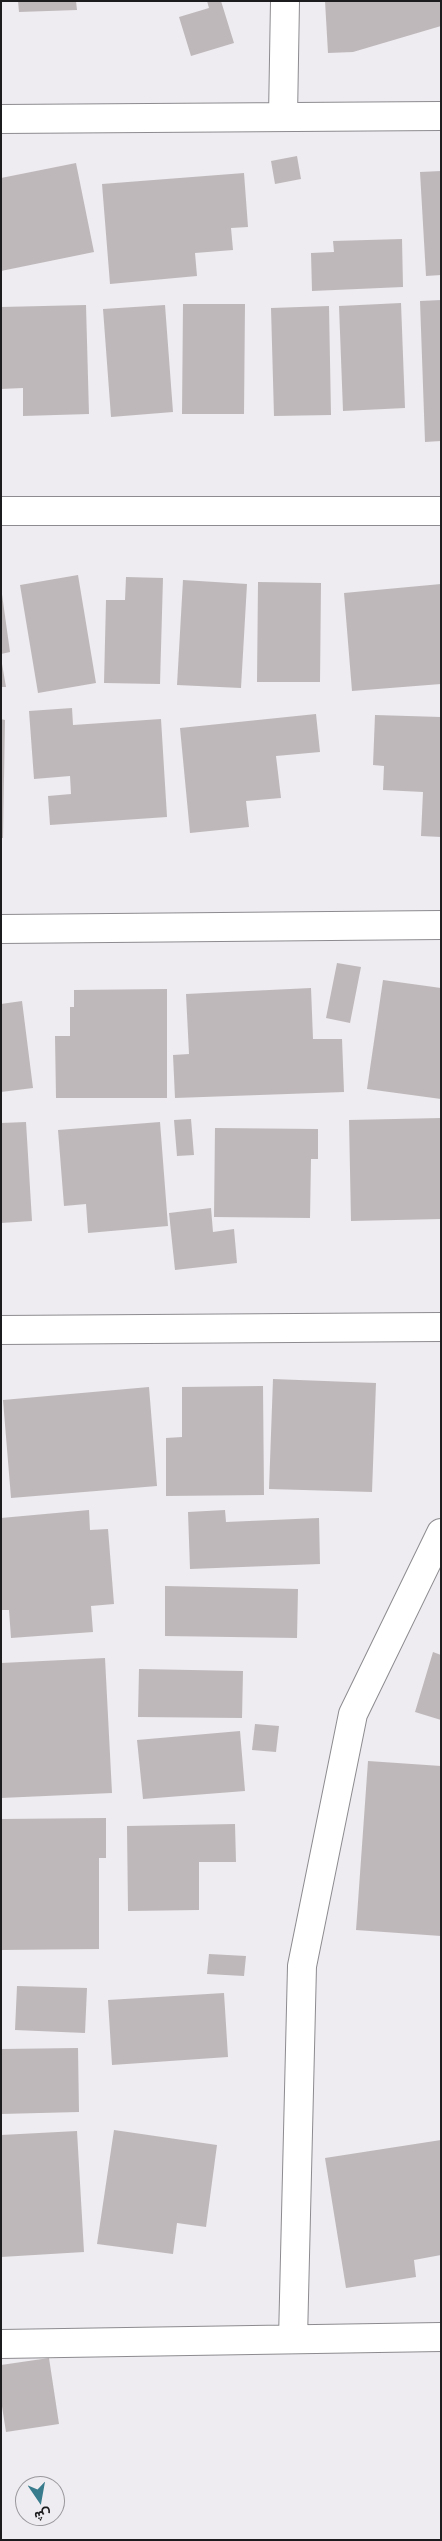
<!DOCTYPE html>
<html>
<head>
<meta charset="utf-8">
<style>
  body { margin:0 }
  #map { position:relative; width:442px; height:2541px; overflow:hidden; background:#eeecf0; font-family:"Source Sans 3",Vazirmatn,sans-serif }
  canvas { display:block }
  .frame { position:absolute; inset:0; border:2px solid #1c1b1d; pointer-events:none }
  .north { position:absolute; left:15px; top:2476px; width:50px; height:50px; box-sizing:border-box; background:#eeecf0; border:1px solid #9a989c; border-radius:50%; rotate:168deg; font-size:14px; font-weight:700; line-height:20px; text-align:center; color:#1c1b1d }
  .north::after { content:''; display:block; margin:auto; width:18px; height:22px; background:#387b8c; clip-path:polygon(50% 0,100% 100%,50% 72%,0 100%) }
</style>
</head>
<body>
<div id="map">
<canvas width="442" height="2541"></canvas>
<div class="frame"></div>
<div class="north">ش</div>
</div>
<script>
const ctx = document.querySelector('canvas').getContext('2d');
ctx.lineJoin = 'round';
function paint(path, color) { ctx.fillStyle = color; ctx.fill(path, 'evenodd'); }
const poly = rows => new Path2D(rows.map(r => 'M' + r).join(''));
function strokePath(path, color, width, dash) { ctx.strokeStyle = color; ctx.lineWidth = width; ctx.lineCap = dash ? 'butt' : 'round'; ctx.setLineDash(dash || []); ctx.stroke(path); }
paint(poly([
  [18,1,76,1,77,10,19,12],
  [207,1,221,1,234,43,191,56,179,17,209,8],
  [325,1,441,1,441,26,353,52,328,53],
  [297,156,301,179,275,184,271,161],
  [76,163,94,252,1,271,1,178],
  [441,171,441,275,426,276,420,172],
  [244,173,248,227,231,228,233,250,195,253,197,276,110,284,102,184],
  [402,239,403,287,312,291,311,253,334,252,333,241],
  [441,300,441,441,425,442,420,301],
  [401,303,405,408,343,411,339,306],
  [183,304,245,304,244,414,182,414],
  [86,305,89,414,23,416,23,388,1,389,1,307],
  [165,305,173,412,111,417,103,309],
  [329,306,331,415,274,416,271,308],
  [78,575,96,683,38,693,20,585],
  [126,577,163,578,160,684,104,683,106,600,125,600],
  [183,580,247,584,241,688,177,685],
  [258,582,321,583,320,682,257,682],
  [441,584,441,684,352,691,344,593],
  [1,587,10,652,1,654],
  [1,658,6,687,1,687],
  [72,708,73,725,161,719,167,817,50,825,48,796,71,794,70,776,34,779,29,711],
  [316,714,320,752,276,756,281,798,246,801,249,827,190,833,180,728],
  [375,715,441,717,441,837,421,836,423,792,383,790,384,766,373,765],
  [1,719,5,720,3,838,1,838],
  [337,963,361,967,350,1023,326,1018],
  [383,980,441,988,441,1099,367,1089],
  [311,988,313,1039,342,1039,344,1092,175,1098,173,1055,189,1054,186,994],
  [167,989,167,1098,56,1098,55,1036,70,1036,70,1007,74,1007,74,990],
  [22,1001,33,1088,1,1092,1,1004],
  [441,1118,441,1219,351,1221,349,1120],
  [191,1119,194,1155,177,1156,174,1120],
  [26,1122,32,1221,1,1223,1,1123],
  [160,1122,168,1226,88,1233,86,1204,64,1206,58,1130],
  [215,1128,318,1129,318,1159,311,1159,310,1218,214,1217],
  [211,1208,213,1232,234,1229,237,1263,175,1270,169,1213],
  [273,1379,376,1383,372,1492,269,1489],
  [263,1386,264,1495,166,1496,166,1438,182,1437,182,1387],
  [149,1387,157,1486,11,1498,3,1400],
  [89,1510,90,1530,108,1529,114,1604,91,1606,93,1632,11,1638,9,1610,1,1610,1,1518],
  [225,1510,226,1522,319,1518,320,1564,190,1569,188,1512],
  [165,1586,298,1589,297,1638,165,1636],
  [433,1652,441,1655,441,1720,415,1712],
  [105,1658,112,1793,1,1798,1,1663],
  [139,1669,243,1671,242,1718,138,1717],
  [255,1724,279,1726,276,1752,252,1750],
  [240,1731,245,1791,143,1799,137,1740],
  [368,1761,441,1766,441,1936,356,1930],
  [106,1818,106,1858,99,1858,99,1949,1,1950,1,1819],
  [235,1824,236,1862,199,1862,199,1910,128,1911,127,1826],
  [209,1954,246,1956,244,1976,207,1974],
  [17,1986,87,1988,85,2033,15,2030],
  [224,1993,228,2057,112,2065,108,2000],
  [78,2048,79,2112,1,2114,1,2049],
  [114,2130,217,2145,206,2227,177,2223,173,2254,97,2244],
  [77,2131,84,2252,1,2257,1,2135],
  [441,2140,441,2255,414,2260,416,2277,346,2288,325,2158],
  [49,2358,59,2424,6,2432,1,2400,1,2365]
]), '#beb8ba');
const minor = poly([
  [283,117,285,1],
  [1,119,441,116],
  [1,511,441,511],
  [1,929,441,925],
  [1,1330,441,1327],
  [293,2339,302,1966,353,1714,441,1533],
  [1,2344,441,2337]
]);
strokePath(minor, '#8d8b8f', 30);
strokePath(minor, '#fff', 28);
</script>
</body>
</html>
